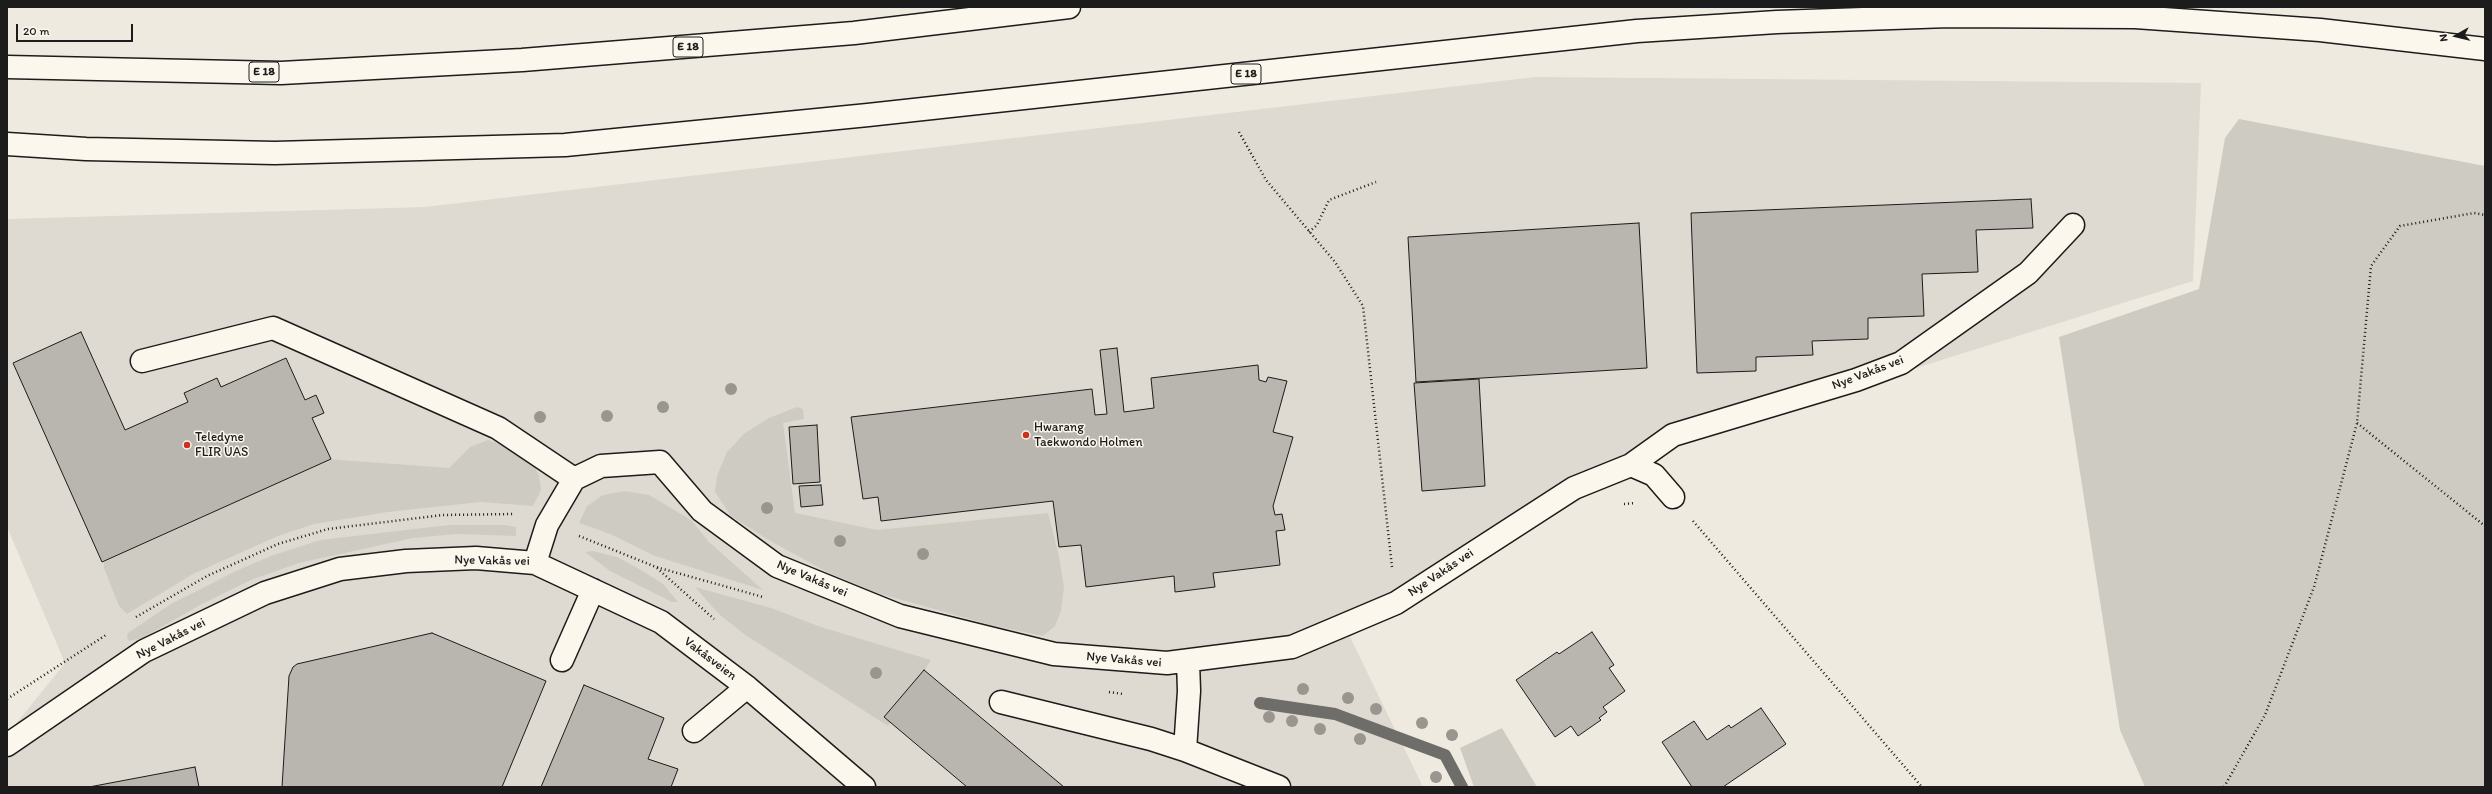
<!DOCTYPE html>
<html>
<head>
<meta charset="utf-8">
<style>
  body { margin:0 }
  #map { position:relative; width:2492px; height:794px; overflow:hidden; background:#eeeadf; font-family:Itim,sans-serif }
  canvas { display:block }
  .frame { position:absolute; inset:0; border:8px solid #1c1c1c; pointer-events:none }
  .north { position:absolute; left:2436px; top:16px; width:40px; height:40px; -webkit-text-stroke:3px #fbf7ec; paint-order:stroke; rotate:262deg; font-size:11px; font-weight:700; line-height:16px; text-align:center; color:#1c1c1c }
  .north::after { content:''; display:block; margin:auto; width:14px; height:18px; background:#1c1c1c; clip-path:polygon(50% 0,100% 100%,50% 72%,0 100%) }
  .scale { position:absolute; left:16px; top:24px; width:117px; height:18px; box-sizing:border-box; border:2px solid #1c1c1c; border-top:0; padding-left:5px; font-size:12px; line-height:14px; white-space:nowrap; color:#1c1c1c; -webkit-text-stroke:3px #fbf7ec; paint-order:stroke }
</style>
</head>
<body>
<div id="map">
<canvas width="2492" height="794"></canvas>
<div class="frame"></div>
<div class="north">N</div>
<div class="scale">20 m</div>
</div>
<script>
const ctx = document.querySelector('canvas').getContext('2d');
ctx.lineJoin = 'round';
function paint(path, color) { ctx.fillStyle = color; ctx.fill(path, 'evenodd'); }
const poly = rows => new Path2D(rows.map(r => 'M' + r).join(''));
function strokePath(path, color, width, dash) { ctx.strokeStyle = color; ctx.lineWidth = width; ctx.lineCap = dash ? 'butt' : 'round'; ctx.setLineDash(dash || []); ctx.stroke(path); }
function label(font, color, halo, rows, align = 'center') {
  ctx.font = font + ' Itim,sans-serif'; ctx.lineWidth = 3; ctx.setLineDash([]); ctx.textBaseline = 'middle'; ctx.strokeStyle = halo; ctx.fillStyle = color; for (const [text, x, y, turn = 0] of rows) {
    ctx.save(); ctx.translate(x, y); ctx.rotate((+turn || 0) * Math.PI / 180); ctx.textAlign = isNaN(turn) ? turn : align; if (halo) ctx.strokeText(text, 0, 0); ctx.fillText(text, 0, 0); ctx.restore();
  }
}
paint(poly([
  [1535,77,2201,83,2193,281,1674,444,1350,637,1423,787,7,787,7,735,65,663,7,527,7,219,425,207]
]), '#dedad1');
paint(poly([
  [2239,119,2485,166,2485,787,2145,787,2120,730,2059,337,2199,289,2225,138],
  [797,407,803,409,804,419,783,423,795,513,877,530,1048,513,1059,556,1064,587,1061,611,1055,626,1043,636,991,625,877,593,827,572,767,539,731,516,715,492,717,476,727,452,745,433,769,418],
  [488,440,504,446,534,465,539,476,541,490,533,506,480,502,388,512,314,524,278,536,193,574,127,614,119,606,104,568,106,480,313,458,449,468,470,447],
  [625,491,649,495,691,520,709,542,763,590,655,556,610,534,579,523,587,506,603,495],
  [449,525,505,525,516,527,516,536,456,534,413,538,299,563,251,580,202,604,142,638,129,641,127,638,128,633,171,604,238,570,271,556,320,540],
  [593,551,617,557,641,570,663,584,678,602,672,602,610,571,585,552],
  [695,587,771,608,821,627,931,660,888,726,744,634,719,614],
  [1502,728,1537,787,1474,787,1460,748]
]), '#ceccc2');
strokePath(poly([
  [1260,703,1335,714,1445,755,1462,787]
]), '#6f6d69', 12);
const building = poly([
  [2031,199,2033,228,1976,230,1978,272,1922,274,1924,316,1868,318,1868,339,1812,341,1813,355,1756,357,1756,371,1697,373,1691,213,2031,199],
  [1639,223,1647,368,1416,382,1408,237,1639,223],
  [81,332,125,430,188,402,184,393,217,378,221,387,286,358,305,400,316,395,324,413,312,418,331,459,102,562,13,363,81,332],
  [1117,348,1124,412,1154,408,1151,378,1258,365,1259,380,1266,382,1268,377,1287,381,1273,432,1293,437,1273,506,1275,515,1282,514,1285,530,1276,531,1280,565,1213,573,1215,587,1175,592,1174,576,1086,587,1081,545,1059,547,1053,501,881,521,878,497,863,499,851,417,1092,389,1095,415,1107,414,1100,350,1117,348],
  [1479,379,1485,486,1422,491,1414,383,1479,379],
  [817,425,820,482,793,484,789,427,817,425],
  [821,485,823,505,801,507,799,486,821,485],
  [1592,632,1614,665,1609,668,1625,691,1603,707,1607,712,1599,718,1601,720,1578,736,1571,726,1555,737,1516,680,1557,652,1559,654,1592,632],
  [432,633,546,681,502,787,282,787,289,676,293,667,297,664,432,633],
  [924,670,1064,787,967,787,884,717,924,670],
  [584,685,664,718,648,759,678,769,671,787,541,787,584,685],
  [1761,708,1786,744,1723,787,1692,787,1662,742,1694,721,1707,740,1729,725,1731,728,1761,708],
  [195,767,199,787,89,787,195,767]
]);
paint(building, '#b9b6af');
strokePath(building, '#1c1c1c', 1);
const minor = poly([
  [142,361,273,328,498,428,574,479],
  [1631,465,1673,435,1856,380,1901,363,2028,273,2073,225],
  [535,563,547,525,574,479,601,466,660,462,702,511,777,566,900,616,1054,654,1167,663,1292,647,1337,628,1396,603,1574,488,1631,465,1654,475,1673,497],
  [562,660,593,590],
  [1188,661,1189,691,1185,750,1279,787],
  [1001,702,1151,739,1185,750],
  [694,731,747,687],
  [7,745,144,651,265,593,340,569,406,561,476,558,535,563,661,622,747,687,864,787]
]);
const highway = poly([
  [7,67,281,73,522,60,854,33,1069,7],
  [7,144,86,149,275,153,565,145,868,115,1637,31,1777,22,1949,16,2135,17,2320,30,2485,49]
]);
strokePath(minor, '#1c1c1c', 25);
strokePath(highway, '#1c1c1c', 25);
strokePath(poly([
  [1239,132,1266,180,1335,262,1363,306,1392,567],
  [1309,232,1317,225,1329,200,1376,182],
  [2357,423,2485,526],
  [1624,504,1635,503],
  [1693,521,1922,787],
  [579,536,656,567,763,597],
  [657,568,714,619],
  [136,617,207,576,278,544,328,529,443,515,514,514],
  [1109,692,1123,694],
  [7,699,106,635],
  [2224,787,2265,715,2314,587,2357,423,2371,266,2400,226,2474,213,2485,215]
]), '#1c1c1c', 2.5, [1, 3]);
strokePath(minor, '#fbf7ec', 22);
strokePath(highway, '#fbf7ec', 22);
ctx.fillStyle = '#98968f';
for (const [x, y] of [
  [731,389],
  [663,407],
  [607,416],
  [540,417],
  [767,508],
  [840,541],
  [923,554],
  [876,673],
  [1303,689],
  [1348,698],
  [1376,709],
  [1269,717],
  [1292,721],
  [1422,723],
  [1320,729],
  [1452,735],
  [1360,739],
  [1436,777]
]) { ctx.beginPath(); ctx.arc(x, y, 6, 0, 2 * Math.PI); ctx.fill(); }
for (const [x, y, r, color] of [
  [1026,435,4,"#c8321e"],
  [187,445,4,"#c8321e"]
]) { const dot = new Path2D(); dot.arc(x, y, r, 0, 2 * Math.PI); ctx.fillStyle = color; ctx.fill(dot); strokePath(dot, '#fbf7ec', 1.5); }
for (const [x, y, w] of [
  [688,47,30],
  [264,72,30],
  [1246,74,30]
]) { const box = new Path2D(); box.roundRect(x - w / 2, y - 10, w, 20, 3); ctx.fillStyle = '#fbf7ec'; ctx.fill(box); strokePath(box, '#1c1c1c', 1); }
label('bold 12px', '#1c1c1c', null, [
  ["E 18",688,47],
  ["E 18",264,72],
  ["E 18",1246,74]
]);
label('13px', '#1c1c1c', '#fbf7ec', [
  ["Nye Vakås vei",1868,373,-21],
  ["Nye Vakås vei",492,561,1],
  ["Nye Vakås vei",1441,573,-34],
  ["Nye Vakås vei",812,579,23],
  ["Nye Vakås vei",171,639,-27],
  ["Vakåsveien",710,659,37],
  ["Nye Vakås vei",1124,660,5]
]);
label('13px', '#1c1c1c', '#fbf7ec', [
  ["Hwarang",1034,428],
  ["Taekwondo Holmen",1034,443],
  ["Teledyne",195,438],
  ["FLIR UAS",195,453]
], 'left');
</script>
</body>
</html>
